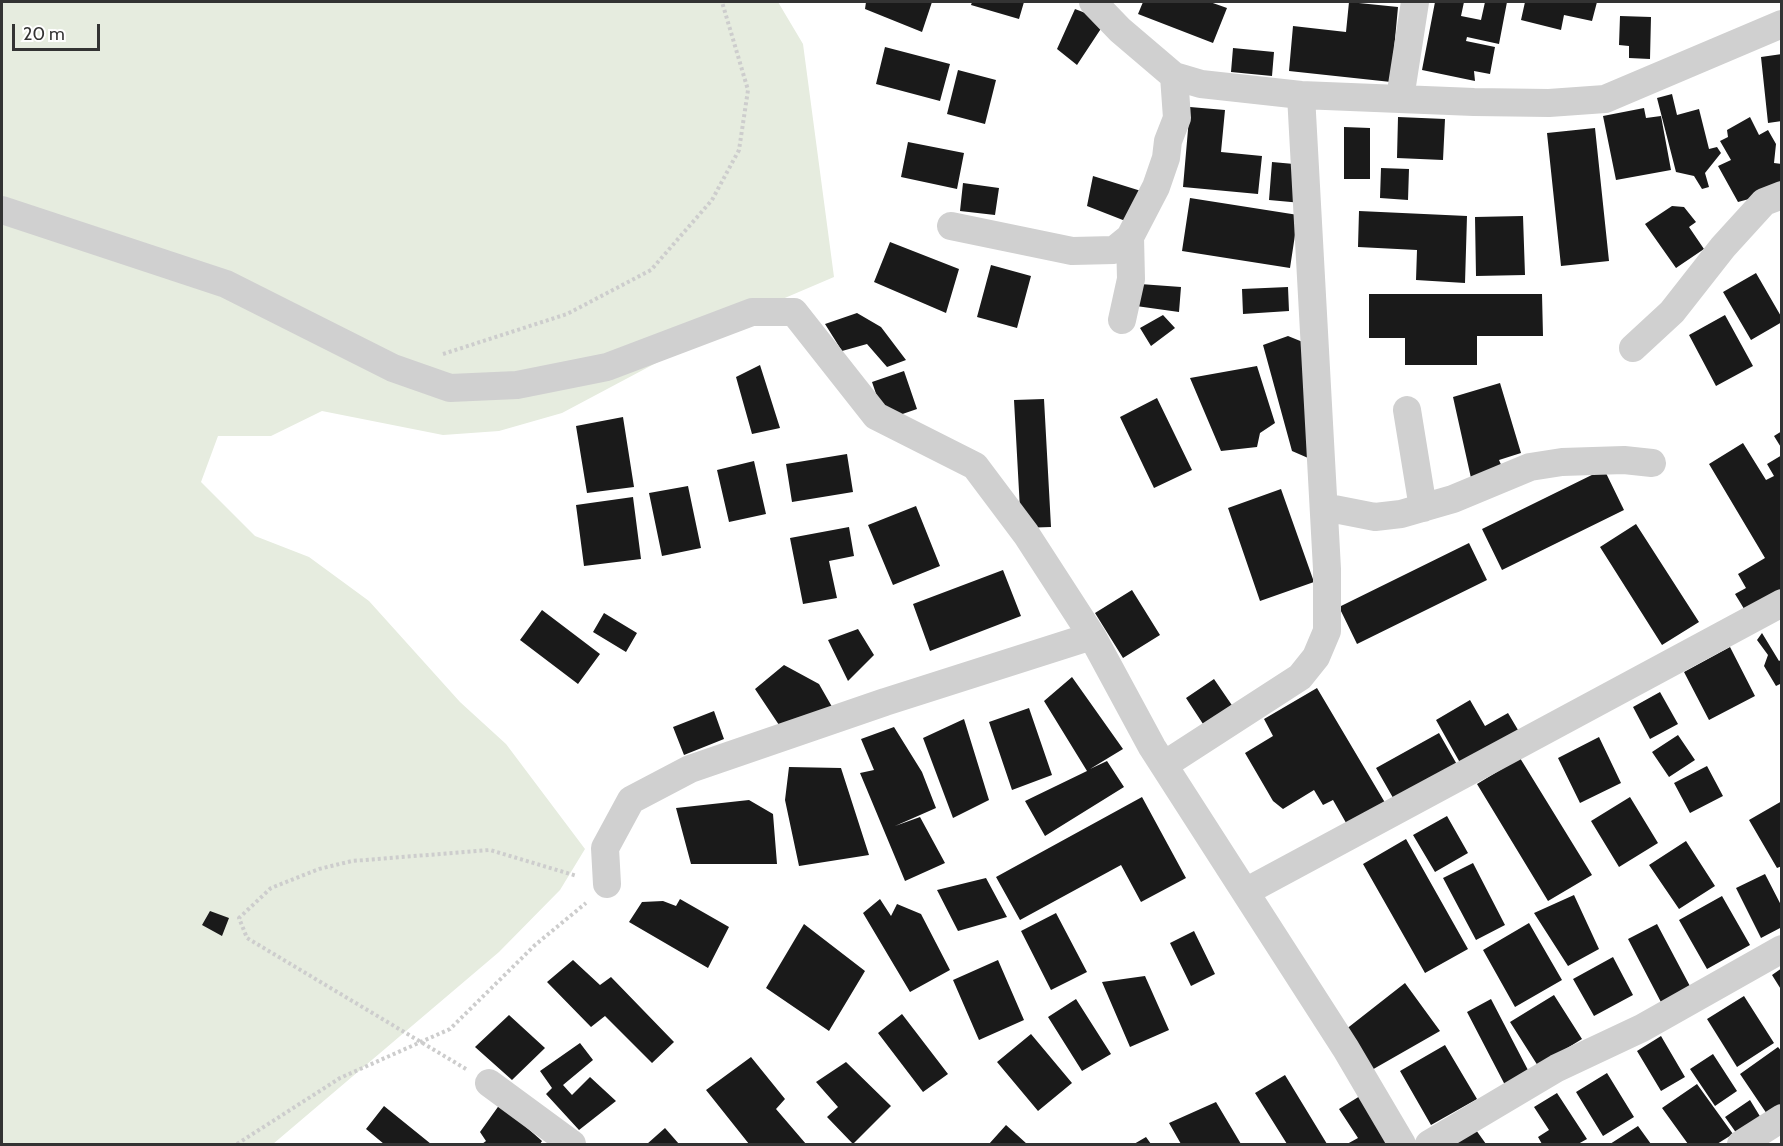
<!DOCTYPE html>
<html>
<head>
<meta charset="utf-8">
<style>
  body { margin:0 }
  #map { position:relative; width:1783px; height:1146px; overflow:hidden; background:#fff; font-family:Cabin,sans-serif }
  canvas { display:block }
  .frame { position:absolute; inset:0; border:3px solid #333; pointer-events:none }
  .scale { position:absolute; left:12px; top:24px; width:88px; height:27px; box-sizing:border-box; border:3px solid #333; border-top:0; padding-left:8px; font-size:18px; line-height:21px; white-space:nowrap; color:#333; -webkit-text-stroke:4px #fff; paint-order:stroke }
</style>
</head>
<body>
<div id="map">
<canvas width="1783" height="1146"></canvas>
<div class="frame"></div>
<div class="scale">20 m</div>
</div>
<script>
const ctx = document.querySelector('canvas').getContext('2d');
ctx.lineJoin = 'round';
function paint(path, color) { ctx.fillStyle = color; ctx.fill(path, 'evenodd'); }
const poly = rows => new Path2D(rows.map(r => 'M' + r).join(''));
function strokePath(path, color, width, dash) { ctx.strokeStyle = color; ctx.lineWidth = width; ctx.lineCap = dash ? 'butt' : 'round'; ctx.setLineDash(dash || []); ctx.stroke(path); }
paint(poly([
  [2,2,778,2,803,44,834,277,752,312,562,413,499,431,443,435,322,411,271,436,218,436,201,482,255,536,309,557,369,601,460,702,506,744,585,849,560,890,499,952,273,1144,2,1144]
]), '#e6ecdf');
paint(poly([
  [866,2,932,2,922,32,865,9],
  [972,2,1024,2,1019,19,971,5],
  [1143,2,1210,2,1227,8,1213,43,1138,14],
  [1349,2,1398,7,1391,82,1289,71,1293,26,1346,32],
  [1435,2,1464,2,1461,16,1481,20,1485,2,1507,2,1499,44,1467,37,1466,41,1495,47,1490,74,1474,71,1475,81,1422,70],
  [1525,2,1597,2,1592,21,1564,15,1561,30,1521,20],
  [1075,9,1106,21,1077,65,1057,49],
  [1620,16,1651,17,1650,59,1629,58,1629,46,1619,45],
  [885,47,950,64,940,101,876,84],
  [1233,48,1274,52,1272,76,1231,72],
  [1782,54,1782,121,1768,123,1761,57],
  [958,70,996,80,985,124,947,114],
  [1672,94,1677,115,1699,109,1709,149,1717,147,1721,153,1705,173,1709,187,1702,189,1694,176,1676,172,1657,98],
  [1190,107,1225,110,1221,152,1262,156,1258,194,1183,187],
  [1644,108,1646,118,1661,116,1671,170,1616,180,1603,116],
  [1398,117,1445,119,1443,160,1397,158],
  [1750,117,1759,135,1768,130,1776,144,1774,163,1782,164,1782,190,1738,202,1718,166,1731,160,1720,141,1728,137,1727,130],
  [1344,127,1370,128,1370,179,1344,179],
  [1595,128,1609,261,1561,266,1547,133],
  [908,142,964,153,957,189,901,177],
  [1272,162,1305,165,1302,203,1269,200],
  [1381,168,1409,169,1408,200,1380,198],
  [1093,176,1141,191,1128,222,1087,206],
  [963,183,999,188,995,215,960,211],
  [1190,198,1298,215,1290,268,1182,251],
  [1672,206,1684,207,1696,222,1689,227,1704,249,1676,268,1645,224],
  [1359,211,1467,216,1465,283,1416,280,1417,250,1358,247],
  [1523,216,1525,275,1476,276,1475,217],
  [890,242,959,269,946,313,874,282],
  [991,265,1031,276,1017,328,977,317],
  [1756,273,1782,318,1782,322,1751,340,1723,292],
  [1140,284,1181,287,1179,312,1136,306],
  [1288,287,1289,311,1243,314,1242,289],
  [1369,294,1542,294,1543,336,1477,336,1477,365,1405,365,1405,338,1369,338],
  [857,313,881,327,906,360,887,367,867,344,842,351,825,324],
  [1163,315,1175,328,1151,346,1140,328],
  [1725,315,1753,366,1716,386,1689,335],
  [1288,336,1315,347,1315,461,1292,451,1263,345],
  [760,365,780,428,752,434,736,377],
  [1257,366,1275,423,1260,433,1257,447,1221,451,1190,378],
  [904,371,917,409,885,420,872,382],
  [1500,383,1521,453,1499,460,1503,469,1471,478,1453,397],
  [1157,398,1192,470,1154,488,1120,417],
  [1044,399,1051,527,1021,528,1014,400],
  [623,417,634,487,587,493,576,426],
  [1782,431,1782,449,1774,436],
  [1743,443,1766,480,1774,476,1767,464,1782,455,1782,598,1749,617,1735,594,1746,588,1738,574,1765,558,1709,464],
  [847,454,853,492,792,502,786,464],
  [754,461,766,514,729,522,717,470],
  [1604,469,1624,510,1502,570,1482,529],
  [688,486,701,548,662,556,649,493],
  [1281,489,1314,582,1260,601,1228,508],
  [633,497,641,559,584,566,576,505],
  [916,506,940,566,893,585,868,525],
  [1636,524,1699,622,1662,645,1600,547],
  [849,527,854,556,829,561,837,598,803,604,790,538],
  [1469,543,1487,580,1357,644,1339,607],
  [1003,570,1021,616,930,651,913,604],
  [1132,590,1160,635,1123,658,1095,613],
  [542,610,600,654,578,684,520,640],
  [604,613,637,633,626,652,593,632],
  [858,629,874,655,848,681,828,640],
  [1762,633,1779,661,1782,659,1782,683,1776,686,1764,666,1768,655,1757,640],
  [1730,647,1755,696,1709,720,1684,672],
  [784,665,819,684,835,712,783,731,755,689],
  [1072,677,1123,749,1090,769,1107,761,1124,787,1045,836,1025,801,1087,771,1044,701],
  [1214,679,1240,717,1205,727,1186,698],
  [1317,688,1387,806,1349,828,1333,800,1323,805,1314,790,1283,809,1273,801,1245,753,1273,736,1264,719],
  [1660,692,1678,724,1650,739,1633,707],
  [1470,700,1485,726,1508,713,1521,735,1463,768,1436,720],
  [1029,708,1052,775,1012,790,989,722],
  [714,711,724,739,684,755,673,727],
  [964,719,989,800,953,818,923,738],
  [894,727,922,772,936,808,895,826,920,817,945,863,905,881,860,773,874,770,861,739],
  [1439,733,1459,768,1396,803,1376,768],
  [1678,735,1695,760,1669,777,1652,752],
  [1599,737,1621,783,1580,803,1558,758],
  [1520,758,1592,875,1548,901,1477,784],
  [1707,766,1723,796,1690,813,1674,783],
  [789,767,841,768,869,855,799,866,785,800],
  [1142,797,1186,878,1141,902,1121,865,1020,920,996,877],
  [1630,797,1658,843,1619,867,1591,821],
  [749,800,773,814,777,864,691,864,676,808],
  [1782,801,1782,866,1777,868,1749,820],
  [1447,816,1468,853,1435,872,1413,835],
  [1406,839,1468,949,1425,973,1363,864],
  [1686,841,1715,886,1679,909,1649,865],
  [1473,863,1505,925,1476,940,1443,878],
  [1765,874,1782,907,1782,927,1761,938,1736,888],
  [986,878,1007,917,958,931,937,890],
  [1574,895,1599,949,1568,966,1534,913],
  [1722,896,1750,945,1707,969,1679,920],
  [680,899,729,927,708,968,629,922,642,902,663,901,676,906],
  [880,899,891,916,897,904,921,914,950,970,910,992,863,913],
  [210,911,229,918,222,936,202,925],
  [1056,913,1087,972,1051,990,1021,931],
  [1529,923,1562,980,1515,1007,1483,950],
  [804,924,865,971,829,1031,766,988],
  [1657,924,1692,990,1663,1006,1628,939],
  [1194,931,1215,974,1191,986,1170,943],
  [1613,957,1633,995,1594,1016,1573,979],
  [573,960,600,985,611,977,674,1042,652,1063,605,1016,591,1027,547,982],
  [998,960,1024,1020,979,1040,953,980],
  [1782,968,1782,991,1772,975],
  [1145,976,1169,1030,1130,1047,1102,982],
  [1405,983,1440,1031,1370,1071,1345,1030],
  [1554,995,1582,1039,1538,1066,1510,1022],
  [1744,996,1774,1043,1737,1067,1707,1019],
  [1076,999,1111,1054,1082,1071,1048,1017],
  [1491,999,1529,1072,1505,1085,1467,1012],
  [902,1014,948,1074,923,1092,878,1033],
  [509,1015,545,1048,512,1080,475,1047],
  [1031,1034,1072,1083,1038,1111,997,1062],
  [1661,1036,1685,1077,1661,1091,1637,1051],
  [580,1043,593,1060,563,1085,572,1095,590,1077,616,1101,579,1130,546,1094,552,1088,540,1071],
  [1445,1045,1477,1099,1431,1125,1400,1071],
  [1778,1047,1782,1052,1782,1104,1767,1114,1740,1074],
  [1713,1054,1737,1091,1715,1106,1690,1069],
  [751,1057,785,1099,776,1109,806,1144,749,1144,706,1090],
  [846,1062,891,1106,853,1144,827,1117,838,1107,816,1082],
  [1607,1073,1634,1117,1603,1136,1576,1092],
  [1285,1075,1327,1144,1287,1144,1255,1093],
  [1697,1084,1733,1134,1717,1144,1688,1144,1662,1108],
  [1557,1093,1587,1139,1578,1144,1542,1144,1538,1137,1549,1130,1534,1107],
  [1360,1096,1392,1144,1347,1144,1358,1138,1339,1109],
  [1750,1100,1761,1118,1737,1134,1725,1117],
  [1216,1102,1241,1144,1181,1144,1169,1123],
  [500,1104,542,1141,540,1144,482,1144,486,1141,480,1132],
  [384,1106,431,1144,384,1144,366,1129],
  [1006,1125,1027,1144,989,1144],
  [1638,1126,1651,1144,1610,1144],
  [665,1128,679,1144,647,1144],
  [1476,1130,1486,1144,1455,1144],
  [1146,1137,1151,1144,1134,1144]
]), '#1a1a1a');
strokePath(poly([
  [443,354,567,314,651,270,712,200,739,150,748,90,722,2],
  [466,1069,247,938,239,918,271,888,319,869,352,861,490,850,577,876],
  [237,1144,340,1078,450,1029,535,945,586,903]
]), '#cdcdcd', 4, [3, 3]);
strokePath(poly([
  [1093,2,1120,30,1174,76,1201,84,1301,95,1474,102,1549,103,1605,99,1782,24],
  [1400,98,1415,2],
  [2,210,226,284,393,368,450,388,517,385,607,367,752,312,794,312,876,416,975,466,1026,534,1092,636,1152,747,1346,1049,1402,1144],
  [951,226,1072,251,1114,250,1130,237,1156,187,1166,158,1168,141,1177,118,1174,76],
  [1122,320,1131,279,1130,237],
  [1633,348,1672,312,1723,247,1764,202,1782,195],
  [1407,410,1423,508],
  [1324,507,1375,517,1401,514,1453,499,1530,467,1562,462,1624,460,1652,463],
  [1164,765,1300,677,1316,657,1327,631,1327,569,1301,95],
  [607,884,605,848,631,800,690,769,885,702,1092,636],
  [1247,891,1782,603],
  [489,1083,572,1144],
  [1429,1144,1557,1068,1642,1028,1782,949],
  [1741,1144,1782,1118]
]), '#d0d0d0', 28);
</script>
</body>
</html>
